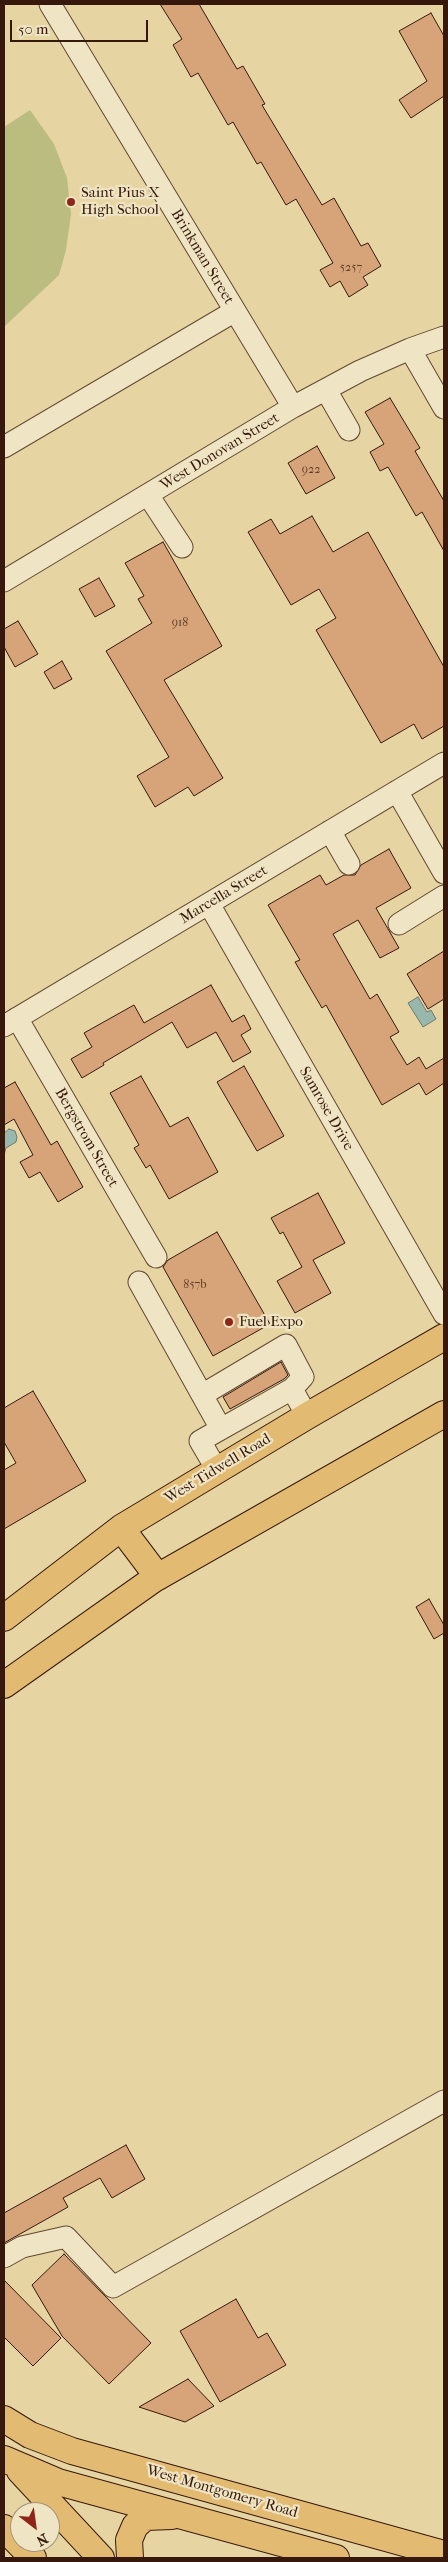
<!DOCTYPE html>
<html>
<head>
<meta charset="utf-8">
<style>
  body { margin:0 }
  #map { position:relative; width:448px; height:2562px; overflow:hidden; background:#e6d5a2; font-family:"IM FELL French Canon",serif }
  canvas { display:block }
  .frame { position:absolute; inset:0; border:5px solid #36190c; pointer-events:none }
  .north { position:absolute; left:10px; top:2502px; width:50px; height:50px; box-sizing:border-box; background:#efe4c3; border:1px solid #a5937a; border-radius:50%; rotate:150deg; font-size:14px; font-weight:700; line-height:20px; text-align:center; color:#36190c }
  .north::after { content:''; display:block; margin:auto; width:18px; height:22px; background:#8f2418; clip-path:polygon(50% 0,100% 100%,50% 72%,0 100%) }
  .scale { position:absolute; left:10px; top:20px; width:138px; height:22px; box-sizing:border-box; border:2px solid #36190c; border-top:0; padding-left:6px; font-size:15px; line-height:18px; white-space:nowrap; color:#36190c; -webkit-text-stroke:4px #efe4c3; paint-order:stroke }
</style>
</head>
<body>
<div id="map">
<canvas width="448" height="2562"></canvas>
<div class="frame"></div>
<div class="north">N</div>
<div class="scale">50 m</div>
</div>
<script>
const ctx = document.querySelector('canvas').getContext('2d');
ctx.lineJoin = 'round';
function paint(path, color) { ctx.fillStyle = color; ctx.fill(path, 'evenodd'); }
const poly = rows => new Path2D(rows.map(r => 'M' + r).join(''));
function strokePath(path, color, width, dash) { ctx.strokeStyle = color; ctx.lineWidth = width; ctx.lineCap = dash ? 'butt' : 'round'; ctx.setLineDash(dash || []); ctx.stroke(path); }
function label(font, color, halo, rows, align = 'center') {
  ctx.font = font + ' "IM FELL French Canon",serif'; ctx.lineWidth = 4.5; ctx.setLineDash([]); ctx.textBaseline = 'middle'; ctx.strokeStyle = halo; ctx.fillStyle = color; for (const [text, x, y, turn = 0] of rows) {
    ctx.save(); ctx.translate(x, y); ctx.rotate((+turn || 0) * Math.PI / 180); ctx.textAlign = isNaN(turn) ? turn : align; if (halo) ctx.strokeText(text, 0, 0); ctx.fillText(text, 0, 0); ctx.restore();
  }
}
paint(poly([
  [30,110,54,144,67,178,71,214,66,250,59,275,4,327,4,127]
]), '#bbbc80');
const water = poly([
  [418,997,427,1012,431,1010,436,1019,423,1027,408,1003,418,997],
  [9,1129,15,1131,17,1137,16,1142,6,1148,4,1155,4,1133,9,1129]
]);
paint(water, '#98b7ad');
strokePath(water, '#71786d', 1);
const building = poly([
  [160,4,199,4,237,69,243,66,265,104,262,105,322,205,334,198,361,246,368,243,381,266,363,277,368,285,349,297,340,281,330,287,320,270,333,263,296,199,286,205,261,162,257,164,233,122,228,125,198,73,191,77,173,45,182,39,160,4],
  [431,13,444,36,444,96,411,118,399,100,427,81,399,31,431,13],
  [390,398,420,448,415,451,444,501,444,551,422,512,416,516,388,467,380,471,370,452,384,444,365,412,390,398],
  [317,446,335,478,306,494,288,463,317,446],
  [312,516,333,552,368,532,444,667,444,726,422,739,414,724,381,743,316,630,336,618,319,589,291,605,248,532,271,519,280,534,312,516],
  [163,542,222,646,164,680,223,778,194,796,188,787,155,807,137,776,169,757,106,651,152,623,138,599,144,596,125,563,163,542],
  [99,578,115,606,95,617,79,589,99,578],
  [18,621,38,654,15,667,4,647,4,629,18,621],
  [62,661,72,679,54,689,44,672,62,661],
  [389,849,411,888,376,908,399,948,380,958,358,920,333,934,370,999,377,994,399,1032,390,1037,407,1065,419,1057,426,1069,444,1058,444,1083,426,1095,419,1083,382,1105,326,1005,322,1008,295,962,300,960,268,905,320,875,326,885,344,875,355,875,361,865,389,849],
  [444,951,444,999,428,1009,407,974,444,951],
  [211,985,232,1022,244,1015,251,1029,241,1035,251,1052,233,1062,216,1032,187,1048,172,1022,103,1063,104,1065,82,1078,71,1059,92,1047,84,1033,134,1005,144,1023,211,985],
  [244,1066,284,1136,257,1151,217,1082,244,1066],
  [141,1076,170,1127,188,1117,218,1172,169,1199,150,1165,146,1168,134,1148,139,1145,110,1093,141,1076],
  [15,1082,51,1145,57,1141,83,1187,58,1202,40,1172,29,1178,20,1162,33,1155,14,1119,4,1125,4,1088,15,1082],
  [318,1193,345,1243,313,1260,331,1293,295,1313,277,1281,302,1267,283,1232,280,1234,271,1218,318,1193],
  [217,1232,270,1324,213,1356,163,1267,168,1260,217,1232],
  [281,1362,288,1375,284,1379,230,1409,223,1397,281,1362],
  [33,1391,86,1481,4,1529,4,1470,16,1463,4,1442,4,1408,33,1391],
  [429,1599,444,1625,444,1633,434,1639,416,1607,429,1599],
  [126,2145,145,2179,112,2198,100,2178,63,2198,68,2207,4,2243,4,2213,126,2145],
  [64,2254,151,2343,109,2384,62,2336,32,2285,64,2254],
  [4,2280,61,2338,33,2366,4,2337,4,2280],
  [236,2299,258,2338,267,2333,286,2365,220,2402,180,2331,236,2299],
  [188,2379,214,2406,185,2422,139,2407,188,2379]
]);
paint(building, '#d6a478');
strokePath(building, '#36190c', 1);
const minor = poly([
  [50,4,293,407],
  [410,349,444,408],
  [326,390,349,430],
  [4,447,235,311],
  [148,495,182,547],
  [4,581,293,407,360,371,410,349,444,337],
  [397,791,444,873],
  [330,831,349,864],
  [209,904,444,1314],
  [399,924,444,896],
  [17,1018,156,1257],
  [4,1026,444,763],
  [139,1282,221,1429],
  [202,1395,286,1345,303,1377,292,1389],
  [217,1470,200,1441,221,1429,292,1389,307,1416],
  [4,2257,22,2247,66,2237,113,2287,444,2101]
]);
const major = poly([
  [121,1528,158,1577],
  [4,1618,121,1528,307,1416,444,1337],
  [4,1685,154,1579,444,1414],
  [4,2419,30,2435,72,2451,444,2554],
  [4,2459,58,2482,336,2558],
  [20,2471,101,2558],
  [4,2528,33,2558],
  [130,2558,129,2540,135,2526,145,2517,172,2516]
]);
strokePath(minor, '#624832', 23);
strokePath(major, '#36190c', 28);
strokePath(minor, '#efe4c3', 21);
strokePath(major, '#e3ba71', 26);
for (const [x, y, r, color] of [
  [71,202,5,"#8f2418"],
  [229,1322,5,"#8f2418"]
]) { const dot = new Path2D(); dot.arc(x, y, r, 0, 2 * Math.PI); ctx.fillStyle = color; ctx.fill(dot); strokePath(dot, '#efe4c3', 2); }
label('12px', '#5e3c27', null, [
  ["5257",351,268],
  ["922",311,470],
  ["918",180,623],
  ["857b",195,1285]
]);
label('15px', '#36190c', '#efe4c3', [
  ["Saint Pius X",81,193],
  ["High School",81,210],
  ["Fuel Expo",239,1322]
], 'left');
label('15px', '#36190c', '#efe4c3', [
  ["Brinkman Street",202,257,59],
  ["West Donovan Street",220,452,-31],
  ["Marcella Street",224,895,-31],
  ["Samrose Drive",326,1109,60],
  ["Bergstrom Street",86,1138,60],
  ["West Tidwell Road",218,1469,-31],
  ["West Montgomery Road",222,2492,16]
]);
</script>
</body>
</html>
